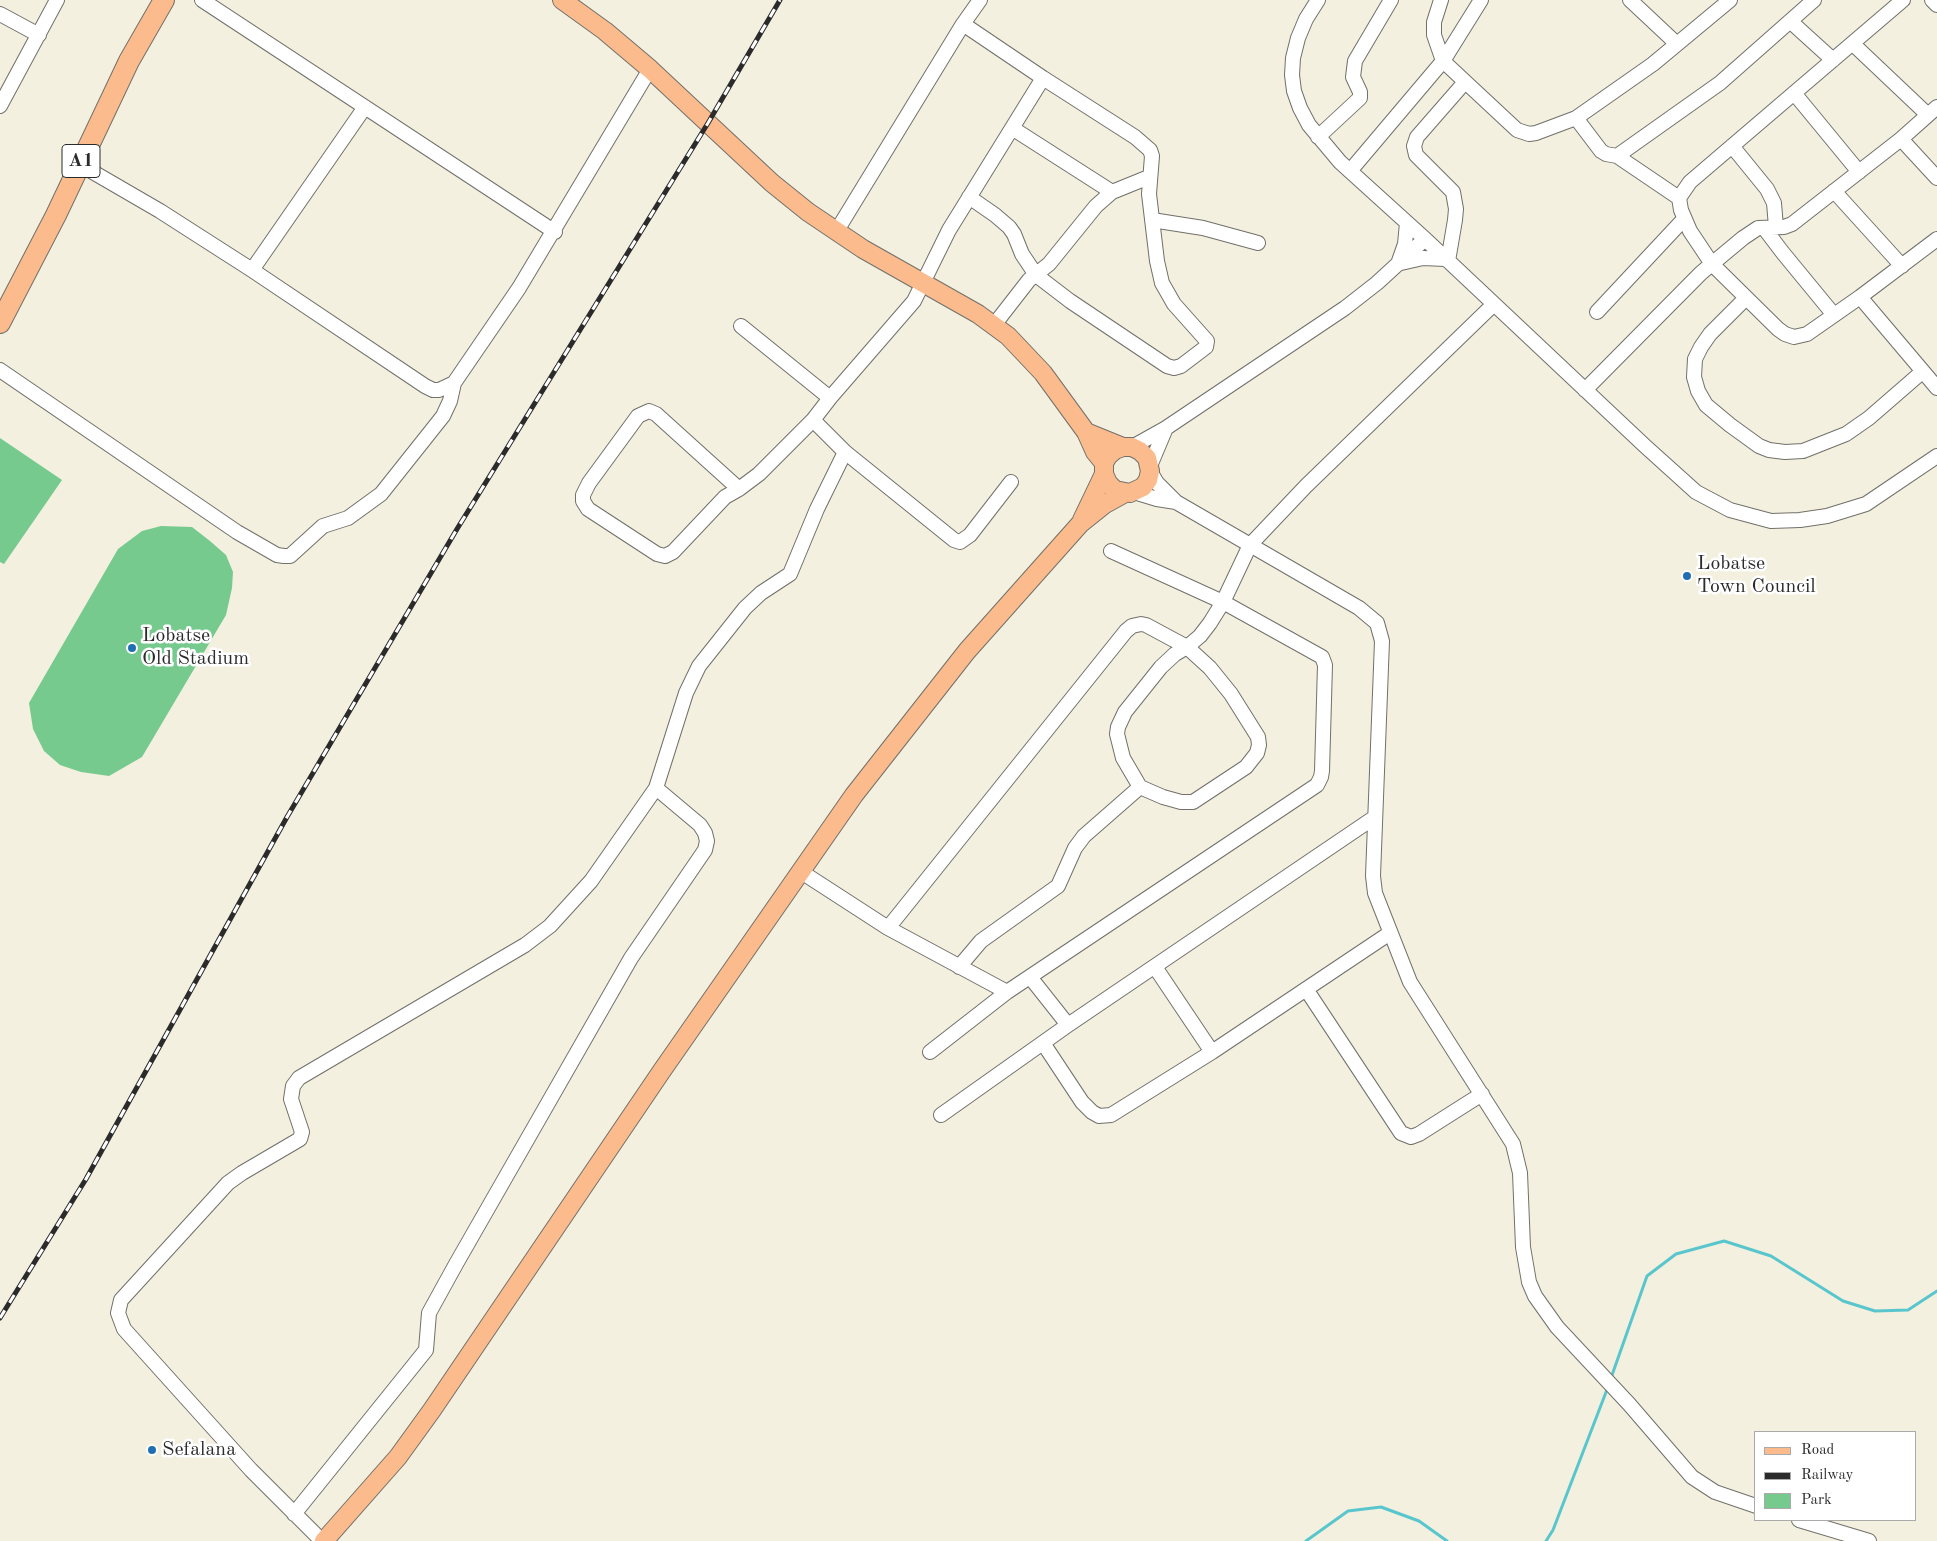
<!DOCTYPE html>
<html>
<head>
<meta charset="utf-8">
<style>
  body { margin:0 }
  #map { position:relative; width:1937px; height:1541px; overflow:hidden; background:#f4f0df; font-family:"Old Standard TT",serif }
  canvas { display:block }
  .legend { position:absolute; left:1754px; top:1431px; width:162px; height:90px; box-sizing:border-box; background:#fff; border:1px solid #aaa; margin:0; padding:6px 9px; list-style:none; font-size:15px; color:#2b2b2b }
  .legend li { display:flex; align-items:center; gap:10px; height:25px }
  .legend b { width:25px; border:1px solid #aaa }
</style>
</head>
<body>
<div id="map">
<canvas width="1937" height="1541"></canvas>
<ul class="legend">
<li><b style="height:6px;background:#fbbb8d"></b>Road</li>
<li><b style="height:6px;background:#2b2b2b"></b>Railway</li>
<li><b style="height:14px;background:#76ca8e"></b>Park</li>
</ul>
</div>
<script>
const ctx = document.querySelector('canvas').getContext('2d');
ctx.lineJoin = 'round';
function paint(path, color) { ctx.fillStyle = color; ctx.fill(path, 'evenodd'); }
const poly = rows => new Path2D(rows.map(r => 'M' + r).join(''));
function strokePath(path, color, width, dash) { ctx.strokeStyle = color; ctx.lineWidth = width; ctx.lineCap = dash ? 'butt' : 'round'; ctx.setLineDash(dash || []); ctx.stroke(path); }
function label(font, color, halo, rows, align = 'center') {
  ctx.font = font + ' "Old Standard TT",serif'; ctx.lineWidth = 5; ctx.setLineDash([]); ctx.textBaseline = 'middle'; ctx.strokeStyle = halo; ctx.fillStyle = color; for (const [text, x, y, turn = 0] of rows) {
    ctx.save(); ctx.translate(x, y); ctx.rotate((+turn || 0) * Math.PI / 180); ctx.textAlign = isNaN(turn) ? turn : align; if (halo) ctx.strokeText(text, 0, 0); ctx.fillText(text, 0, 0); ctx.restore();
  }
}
paint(poly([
  [0,438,62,480,4,564,0,562],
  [161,526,192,527,210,541,226,555,233,572,232,588,226,615,142,757,109,776,81,772,60,765,44,751,33,729,29,703,118,549,142,531]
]), '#76ca8e');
strokePath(poly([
  [1611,1378,1647,1276,1676,1254,1724,1241,1771,1256,1843,1301,1875,1311,1908,1310,1937,1291],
  [1306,1541,1348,1511,1381,1507,1419,1521,1447,1541],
  [1546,1541,1553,1530,1608,1387]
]), '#59c6ce', 3);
const minor = poly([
  [202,0,555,232],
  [1318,0,1306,19,1298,38,1293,58,1292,75,1294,91,1300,108,1309,125,1340,162,1425,239,1645,446,1696,492,1730,510,1771,521,1800,520,1827,516,1866,504,1937,456],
  [1441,0,1434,22,1434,35,1443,61,1517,130,1529,134,1536,133,1576,118,1653,64,1730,0],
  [1630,0,1677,44],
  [1903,0,1690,182,1679,198,1681,210,1690,231,1712,264,1778,329,1785,334,1794,337,1807,334,1860,297,1937,239],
  [1932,0,1937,5],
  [0,14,39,35],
  [1790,21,1833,60],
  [963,24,1043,78,1135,137,1150,150,1152,156,1149,194,1157,261,1162,283,1174,304,1207,341,1206,347,1181,366,1174,368,1167,366,1070,301,1036,275,1022,254,1014,234,1009,227,995,215,969,197],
  [1853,44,1928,115],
  [1794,93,1859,172],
  [0,106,57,0],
  [1576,118,1601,151,1606,154,1617,156,1720,83,1814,0],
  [1012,128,1112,192],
  [1318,137,1360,98,1360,92,1353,77,1355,61,1391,0],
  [1901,139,1937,178],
  [1732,146,1767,189,1774,203,1776,227],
  [1617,156,1679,198],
  [79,164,160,211,252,270,425,386,433,390,439,390,454,383,519,288,650,69],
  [1350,171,1443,61,1481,0],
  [1834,191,1902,266],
  [1152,220,1203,228,1258,243],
  [1764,228,1783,253,1834,315],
  [836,232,963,24,980,0],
  [1399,261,1405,244,1407,223],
  [1448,261,1455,220,1456,209,1453,192,1416,155,1414,146,1417,137,1465,82],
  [1401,263,1423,258,1445,259],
  [252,270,365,107],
  [1860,297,1937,388],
  [1746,298,1710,334,1701,347,1695,359,1694,377,1698,391,1706,405,1730,425,1759,446,1769,450,1785,452,1803,451,1846,434,1869,418,1922,372],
  [1597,312,1684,219],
  [994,325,1029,280,1049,264,1096,206,1112,192,1149,177],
  [741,326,830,398],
  [0,370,237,532,277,555,284,556,290,556,323,526,348,518,381,494,443,416,450,401,454,383],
  [1585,390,1701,273,1743,238,1758,228,1784,227,1792,224,1901,139,1937,107],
  [813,420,845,452,954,540,960,542,970,535,1011,482],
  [1132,447,1166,428,1345,308,1377,283,1425,239],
  [1150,466,1166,428],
  [1150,471,1157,483,1176,502,1359,608,1377,623,1382,641,1373,876,1375,893,1410,982,1513,1144,1520,1173,1523,1247,1529,1282,1535,1296,1557,1327,1629,1404,1692,1477,1715,1492,1756,1506],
  [739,489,656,414,649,411,638,416,589,483,583,495,583,501,588,509,657,554,665,556,673,552,725,497,739,489,759,474,813,420,830,398,914,301,949,230,1043,78],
  [1134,492,1157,499,1176,502],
  [800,871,888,928,1007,992,1317,785,1321,777,1322,771,1325,665,1322,657,1223,602,1111,551],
  [888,928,1126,631,1132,626,1141,624,1146,625,1187,647,1210,668,1231,694,1258,737,1259,745,1257,753,1246,767,1193,802,1181,802,1163,797,1140,787,1123,758,1117,734,1118,727,1125,712,1161,667,1175,654,1187,647,1200,636,1210,623,1223,602,1250,545,1306,486,1494,304],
  [959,967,981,941,1058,886,1075,848,1084,836,1140,787],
  [1155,967,1212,1052],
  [1030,977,1068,1025],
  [1306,989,1401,1133,1411,1137,1419,1134,1482,1094],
  [1043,1043,1082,1102,1092,1112,1099,1116,1111,1115,1212,1052,1390,933],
  [930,1052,1007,992],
  [941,1115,1068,1025,1375,817],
  [294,1514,426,1350,429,1313,456,1264,631,958,705,850,707,841,705,833,700,825,656,788],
  [1799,1520,1869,1541],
  [322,1541,251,1470,124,1329,118,1313,121,1300,228,1183,242,1173,300,1139,302,1132,291,1099,293,1086,299,1078,525,945,550,926,591,881,656,788,686,693,699,666,745,608,761,593,790,574,817,509,845,452]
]);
const major = poly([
  [562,0,605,31,650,69,772,183,808,212,863,249,978,314,1008,336,1043,373,1086,432,1095,452,1104,463],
  [1086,432,1123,447,1132,447,1140,451,1147,458,1150,471,1148,480,1143,487,1130,493,1115,490,1108,483,1104,474,1104,463,1108,456,1115,450,1123,447],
  [1082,520,1104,474],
  [324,1541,398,1457,432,1410,661,1072,854,795,967,651,1080,524,1105,504,1125,493]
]);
const highway = poly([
  [0,323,56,215,129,61,164,0]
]);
strokePath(minor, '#71706a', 16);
strokePath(major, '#71706a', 20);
strokePath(highway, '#71706a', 22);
strokePath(minor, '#fff', 14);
strokePath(major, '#fbbb8d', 18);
strokePath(highway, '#fbbb8d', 20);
const rail = poly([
  [0,1318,86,1179,287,817,457,529,708,123,780,0]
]);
strokePath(rail, '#2b2b2b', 5);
strokePath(rail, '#fff', 3, [9]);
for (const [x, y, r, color] of [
  [1687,576,5,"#1f6fb2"],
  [132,648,5,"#1f6fb2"],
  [152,1450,5,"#1f6fb2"]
]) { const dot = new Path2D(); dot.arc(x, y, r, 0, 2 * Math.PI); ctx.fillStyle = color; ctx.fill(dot); strokePath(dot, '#fff', 2); }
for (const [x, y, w] of [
  [81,161,38]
]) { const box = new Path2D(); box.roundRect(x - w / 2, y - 16.5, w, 33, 4); ctx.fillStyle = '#fff'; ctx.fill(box); strokePath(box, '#2b2b2b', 1); }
label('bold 19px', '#2b2b2b', null, [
  ["A1",81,161]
]);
label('20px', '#2b2b2b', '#fff', [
  ["Lobatse",1697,564],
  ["Town Council",1697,587],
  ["Lobatse",142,636],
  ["Old Stadium",142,659],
  ["Sefalana",162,1450]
], 'left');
</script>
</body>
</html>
